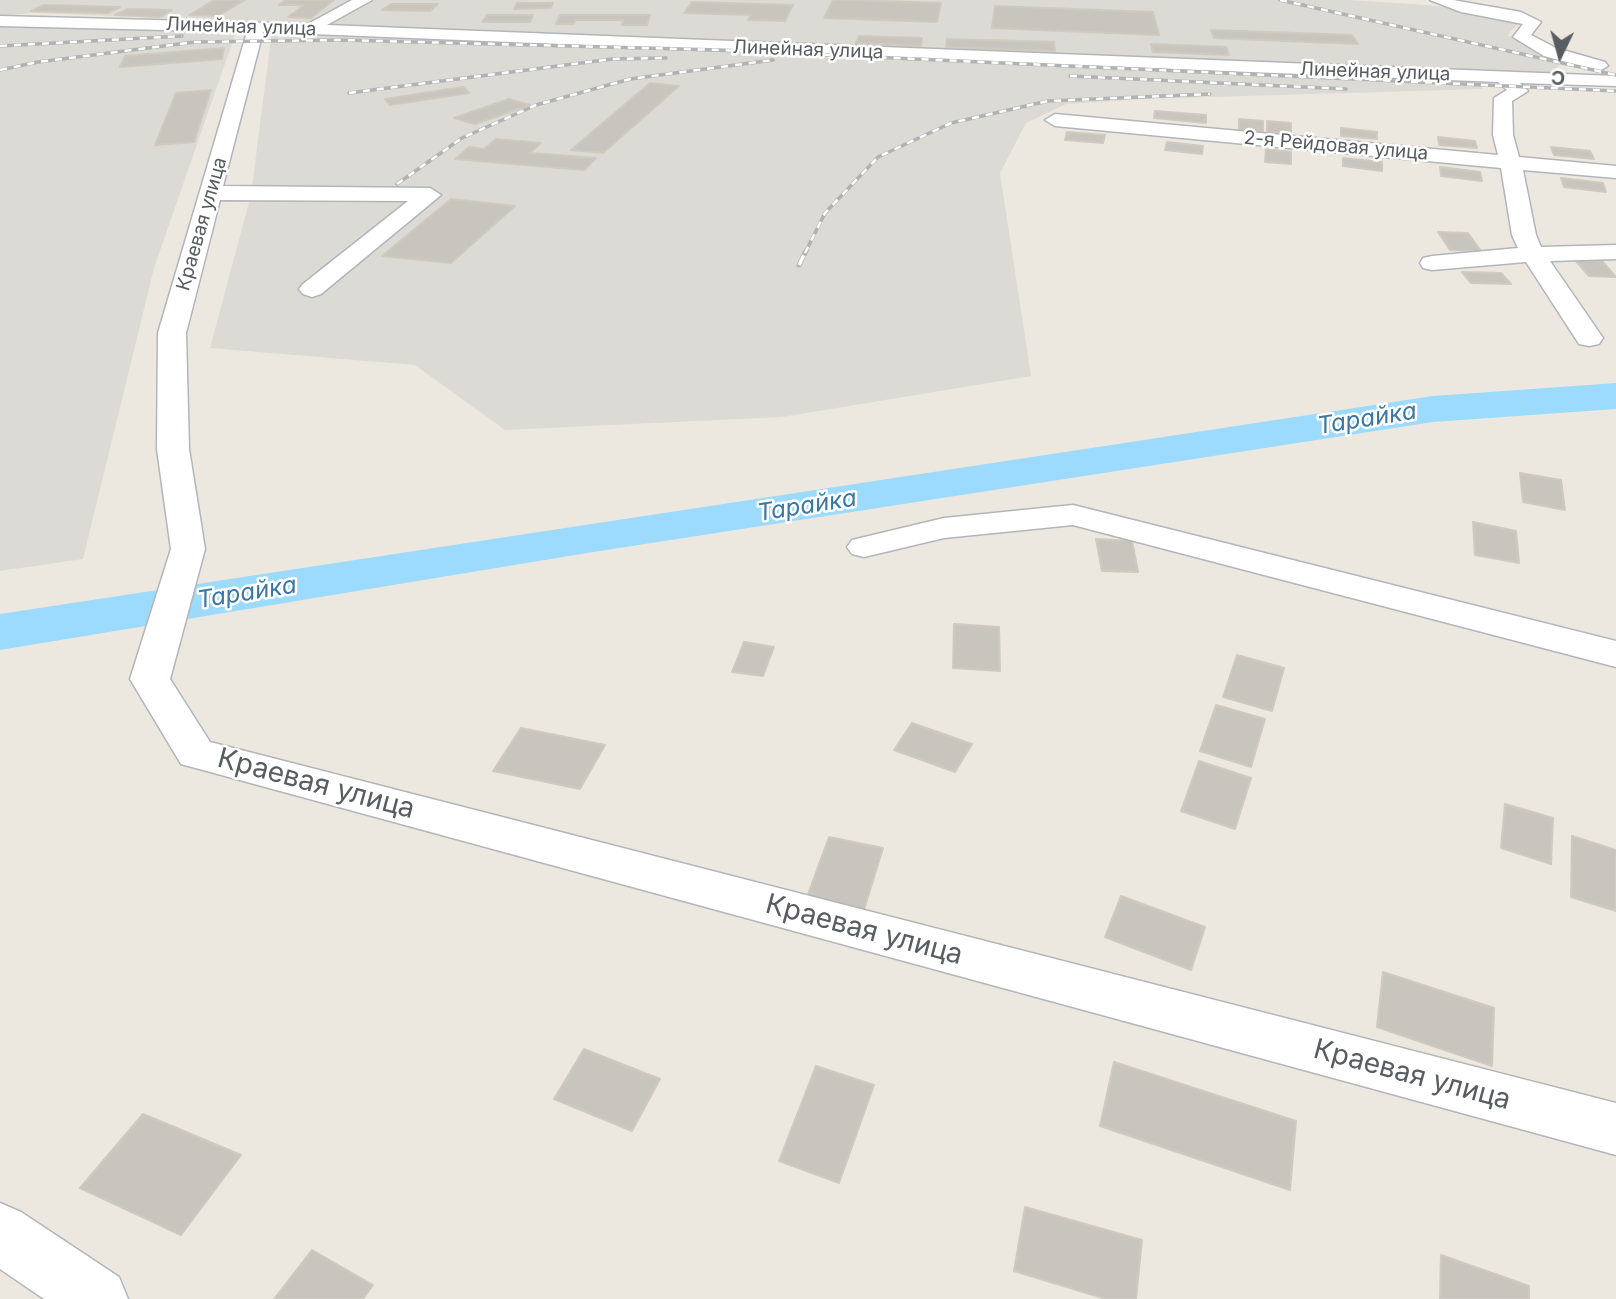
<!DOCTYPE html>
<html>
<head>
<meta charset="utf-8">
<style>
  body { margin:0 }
  #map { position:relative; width:1616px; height:1299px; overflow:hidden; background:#ece8df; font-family:Inter,sans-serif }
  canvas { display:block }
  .north { position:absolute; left:1525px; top:21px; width:70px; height:70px; -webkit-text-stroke:5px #fff; paint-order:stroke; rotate:185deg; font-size:19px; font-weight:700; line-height:28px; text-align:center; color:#585d61 }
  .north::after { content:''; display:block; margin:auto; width:24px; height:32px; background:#585d61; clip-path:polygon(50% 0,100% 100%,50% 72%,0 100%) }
</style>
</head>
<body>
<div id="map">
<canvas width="1616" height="1299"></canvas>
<div class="north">С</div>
</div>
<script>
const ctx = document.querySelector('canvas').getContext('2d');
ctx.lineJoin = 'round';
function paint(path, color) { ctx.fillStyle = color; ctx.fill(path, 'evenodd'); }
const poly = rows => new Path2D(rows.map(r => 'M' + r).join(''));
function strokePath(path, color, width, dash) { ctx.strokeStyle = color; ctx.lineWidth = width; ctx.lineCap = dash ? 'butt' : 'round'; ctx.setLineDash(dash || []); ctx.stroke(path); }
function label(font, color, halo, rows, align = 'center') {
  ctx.font = font + ' Inter,sans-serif'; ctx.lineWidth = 5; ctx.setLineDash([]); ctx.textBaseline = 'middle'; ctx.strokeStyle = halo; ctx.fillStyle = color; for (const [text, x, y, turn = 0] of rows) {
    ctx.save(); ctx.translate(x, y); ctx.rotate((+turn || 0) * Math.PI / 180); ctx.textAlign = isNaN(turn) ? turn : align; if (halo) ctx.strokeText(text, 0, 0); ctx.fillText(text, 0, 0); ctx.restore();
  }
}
paint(poly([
  [0,0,1349,0,1428,5,1502,15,1520,22,1507,35,1564,60,1552,73,33,13,0,16],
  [0,27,236,32,154,268,83,559,0,571],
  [272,31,1474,79,1483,89,1143,99,1066,104,1026,123,1000,173,1031,376,782,417,505,430,415,365,210,348,251,195]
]), '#dcdad4');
paint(poly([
  [1616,383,1616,409,1433,422,587,553,0,650,0,614,1433,396,1616,383]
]), '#9ddbfe');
const building = poly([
  [215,0,245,0,218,16,189,15,215,0],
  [286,0,334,0,311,18,288,17,304,5,279,5,286,0],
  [833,0,850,0,941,3,937,22,824,18,833,0],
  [692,2,793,5,785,21,748,20,751,15,684,13,692,2],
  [517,3,553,3,551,8,514,9,517,3],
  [391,4,438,4,430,11,382,10,391,4],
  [44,5,120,7,108,13,31,11,44,5],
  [995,6,1153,12,1159,35,992,28,995,6],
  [128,9,172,10,160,17,115,15,128,9],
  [487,15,533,15,530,22,482,22,487,15],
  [560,15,650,15,647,25,622,25,623,20,575,20,574,24,556,24,560,15],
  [1211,30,1352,35,1358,44,1214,38,1211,30],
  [859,36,922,38,921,46,856,43,859,36],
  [947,39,1054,42,1055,51,946,47,947,39],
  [1151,44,1226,47,1229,55,1153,52,1151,44],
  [224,48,222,59,120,67,125,56,224,48],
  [650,83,679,86,603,153,571,150,650,83],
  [463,87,469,93,390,105,385,99,463,87],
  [211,90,194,142,155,145,176,93,211,90],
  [509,99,530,105,475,124,454,118,509,99],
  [1155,111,1206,115,1206,123,1154,118,1155,111],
  [1239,119,1263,121,1263,132,1239,130,1239,119],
  [1267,121,1291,123,1291,134,1267,132,1267,121],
  [1341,128,1377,132,1377,139,1341,136,1341,128],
  [1067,132,1105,135,1103,143,1065,140,1067,132],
  [1438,137,1475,141,1477,148,1439,145,1438,137],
  [496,139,541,143,530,153,596,158,584,170,455,159,469,147,484,149,496,139],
  [1167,142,1203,146,1202,154,1165,150,1167,142],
  [1551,147,1590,151,1594,159,1554,155,1551,147],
  [1266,149,1291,152,1291,164,1265,162,1266,149],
  [1343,158,1382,162,1382,171,1343,166,1343,158],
  [1440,167,1480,172,1482,181,1441,176,1440,167],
  [1561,178,1603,183,1606,192,1564,187,1561,178],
  [451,199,515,206,451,263,382,256,451,199],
  [1438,232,1468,233,1481,251,1450,250,1438,232],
  [1575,260,1602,261,1616,277,1589,276,1575,260],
  [1462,272,1501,273,1511,284,1471,283,1462,272],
  [1520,473,1561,480,1565,510,1523,502,1520,473],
  [1473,522,1516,531,1519,563,1475,555,1473,522],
  [1096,539,1132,541,1138,572,1102,571,1096,539],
  [954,624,999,627,1000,671,953,668,954,624],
  [744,642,774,647,763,676,732,672,744,642],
  [1237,655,1284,668,1272,711,1223,697,1237,655],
  [1216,705,1265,719,1251,767,1200,751,1216,705],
  [912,723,972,744,955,772,894,750,912,723],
  [521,728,605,745,580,789,493,771,521,728],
  [1199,761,1251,778,1235,829,1181,811,1199,761],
  [1505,804,1553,818,1551,864,1501,848,1505,804],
  [1572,836,1616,850,1616,911,1571,897,1572,836],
  [829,837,883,848,863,913,806,900,829,837],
  [1121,896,1205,927,1191,970,1105,937,1121,896],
  [1383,972,1494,1008,1492,1066,1377,1027,1383,972],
  [584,1049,660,1079,632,1131,554,1099,584,1049],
  [1114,1062,1296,1121,1290,1190,1100,1126,1114,1062],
  [816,1066,874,1085,839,1183,779,1161,816,1066],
  [143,1114,241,1155,181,1235,80,1188,143,1114],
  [1025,1207,1142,1240,1136,1299,1106,1299,1014,1271,1025,1207],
  [312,1250,373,1285,363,1299,274,1299,312,1250],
  [1441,1255,1529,1286,1529,1299,1440,1299,1441,1255]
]);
paint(building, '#c8c5bf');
strokePath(building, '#d0c9be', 2);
const minor = poly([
  [352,0,372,0,327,25,1616,76,1616,86,1520,83,1528,91,1512,101,1513,135,1519,157,1616,166,1616,178,1523,170,1536,235,1541,247,1616,245,1616,259,1550,261,1603,338,1599,344,1589,346,1579,344,1526,262,1432,270,1423,268,1420,263,1423,258,1432,256,1518,248,1512,235,1501,168,1055,126,1045,120,1055,114,1498,155,1493,135,1494,98,1507,90,1498,82,263,32,223,186,430,188,441,195,321,294,312,297,303,294,299,289,303,284,408,201,220,200,186,333,189,449,205,549,170,679,210,742,1616,1103,1616,1155,181,764,130,679,171,549,157,449,158,333,247,32,0,26,0,16,308,24,352,0],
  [1430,0,1453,0,1521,12,1541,22,1531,35,1556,48,1605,62,1608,66,1599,71,1544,56,1513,37,1523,24,1461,12,1430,0],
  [1073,505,1616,641,1616,667,1073,525,944,538,864,557,852,554,847,547,852,540,944,518,1073,505],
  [0,1203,21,1212,119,1277,128,1299,44,1299,0,1269,0,1203]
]);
strokePath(minor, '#b2b6ba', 3);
paint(minor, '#fff');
const railFar1 = poly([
  [1280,0,1616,75],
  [0,46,182,36],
  [0,70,38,62,195,42,342,40,719,50,1616,91],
  [1070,76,1346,89],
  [349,93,612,59,666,58],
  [397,184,462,138,536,105,630,79,773,60],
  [805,253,825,213,878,157,951,123,1048,101,1210,94]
]);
const rail = poly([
  [799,265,806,251]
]);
strokePath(railFar1, '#b1b2b2', 3.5);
strokePath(rail, '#b1b2b2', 5);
strokePath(railFar1, '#fff', 2.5, [7]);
strokePath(rail, '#fff', 3.5, [11]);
label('19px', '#585d61', '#fff', [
  ["Линейная улица",241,27,2],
  ["Линейная улица",808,50,2],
  ["Линейная улица",1375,72,2],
  ["2-я Рейдовая улица",1336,146,5],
  ["Краевая улица",202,224,-74]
]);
label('italic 24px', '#3a77a6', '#fff', [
  ["Тарайка",1367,419,-9],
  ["Тарайка",807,506,-9],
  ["Тарайка",247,593,-9]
]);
label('28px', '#585d61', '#fff', [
  ["Краевая улица",316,784,15],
  ["Краевая улица",864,930,15],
  ["Краевая улица",1412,1075,15]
]);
</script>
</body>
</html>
